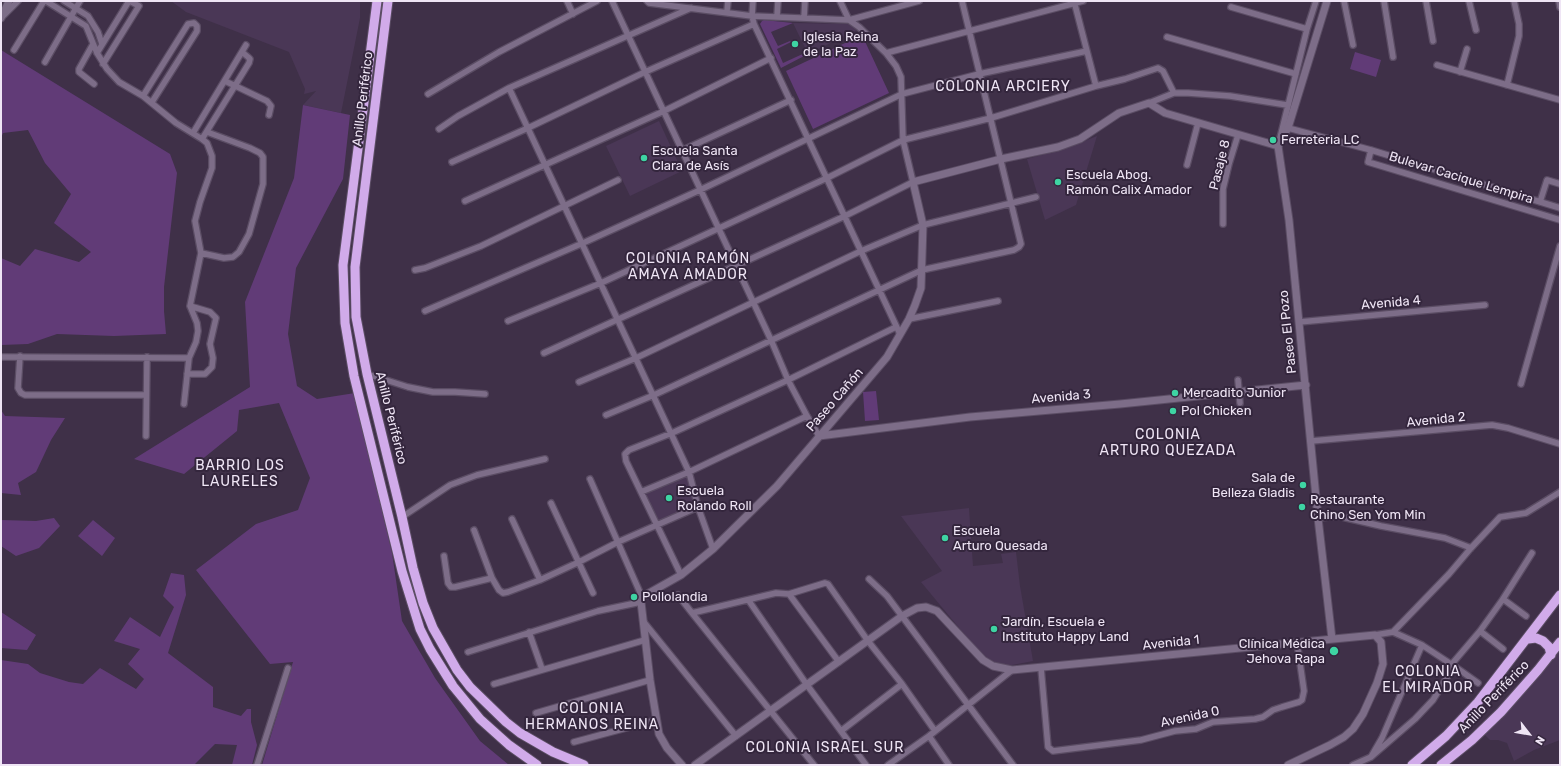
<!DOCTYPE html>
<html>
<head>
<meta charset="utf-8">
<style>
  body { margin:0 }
  #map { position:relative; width:1561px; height:766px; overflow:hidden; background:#3f3048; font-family:Rubik,sans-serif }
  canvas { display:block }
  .frame { position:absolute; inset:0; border:2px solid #efe5f5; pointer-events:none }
  .north { position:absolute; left:1509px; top:714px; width:40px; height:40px; -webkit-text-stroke:3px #34263d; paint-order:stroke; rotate:121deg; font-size:11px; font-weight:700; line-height:16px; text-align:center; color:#efe5f5 }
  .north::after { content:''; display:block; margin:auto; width:14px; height:18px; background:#efe5f5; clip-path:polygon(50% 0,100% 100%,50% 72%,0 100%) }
</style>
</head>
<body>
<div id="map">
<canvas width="1561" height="766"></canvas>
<div class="frame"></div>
<div class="north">N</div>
</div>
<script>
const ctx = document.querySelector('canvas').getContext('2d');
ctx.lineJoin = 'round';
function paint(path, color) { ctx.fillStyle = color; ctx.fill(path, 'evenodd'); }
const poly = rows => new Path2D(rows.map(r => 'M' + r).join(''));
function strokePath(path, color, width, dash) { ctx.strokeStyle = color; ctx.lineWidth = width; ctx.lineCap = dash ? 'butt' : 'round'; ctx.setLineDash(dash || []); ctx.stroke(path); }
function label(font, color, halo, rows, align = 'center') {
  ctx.font = font + ' Rubik,sans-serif'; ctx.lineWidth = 4; ctx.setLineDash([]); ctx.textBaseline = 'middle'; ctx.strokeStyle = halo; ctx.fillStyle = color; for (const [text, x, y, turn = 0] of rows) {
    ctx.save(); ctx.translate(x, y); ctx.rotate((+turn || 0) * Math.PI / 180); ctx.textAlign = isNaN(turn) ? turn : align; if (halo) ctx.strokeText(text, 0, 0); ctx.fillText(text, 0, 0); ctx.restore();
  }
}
paint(poly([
  [171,1,360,1,360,18,341,113,303,105,316,91,304,94,305,89,289,52,186,12],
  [793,23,848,24,857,30,808,54],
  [659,121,682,171,630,196,606,146],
  [1097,136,1076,205,1045,220,1027,159,1070,147],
  [686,471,696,506,657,523,641,491],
  [969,508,973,566,1003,563,1001,554,1016,552,1020,586,1033,661,1007,666,997,664,984,658,921,582,942,571,901,516],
  [1560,642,1560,740,1534,750,1514,761,1507,743,1498,740,1490,740,1481,731]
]), '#4a3756');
paint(poly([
  [764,20,793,23,771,32,778,46,790,41,791,42,777,49,783,63,807,52,808,54,781,68,760,24,762,21],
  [862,35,889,93,813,129,786,71],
  [1,50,170,154,177,173,164,287,164,311,166,334,114,336,57,334,28,344,1,345,1,258,20,266,35,249,79,262,91,252,54,223,71,194,45,163,28,130,3,133,1,138],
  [1355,52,1381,60,1376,77,1350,69],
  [303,105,350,115,343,179,296,268,288,334,297,386,317,399,355,393,392,553,402,621,435,678,480,741,509,765,262,765,293,662,270,664,196,570,256,524,298,510,310,478,279,403,239,410,237,431,184,474,134,459,250,387,245,302,294,178],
  [876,391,879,420,865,421,863,392],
  [1,410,5,416,65,418,51,440,36,472,18,483,21,495,1,493],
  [54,518,60,526,39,548,16,556,1,546,1,520,36,521],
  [93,520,115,538,102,556,78,536],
  [171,573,184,575,186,595,168,653,213,687,213,707,241,716,247,709,251,709,251,722,257,745,252,765,232,765,237,745,215,744,194,765,1,765,1,660,28,664,40,673,69,682,83,684,100,668,136,689,144,679,128,664,140,649,114,641,130,617,160,637,174,607,163,596],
  [1,612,36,635,27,650,1,648]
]), '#613b77');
const minor = poly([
  [46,1,86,26,97,53,107,69,119,82,143,96,176,123,202,139,207,143,212,156,212,168,200,202,195,221,201,253,190,306,197,323,198,331,196,342,189,358,184,404],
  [64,1,88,16,98,32,102,44],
  [567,1,573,14],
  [612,1,771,340,788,380,807,416,819,436],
  [647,1,649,3,752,16,849,20,919,1],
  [753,1,752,16,754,24,900,334],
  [1074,1,1096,86],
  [1344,1,1353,45],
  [1384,1,1393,57],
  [1426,1,1433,41],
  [1469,1,1476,30],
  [1559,1,1560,7],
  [1231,7,1307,29],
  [727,11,728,1],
  [4,15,18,1],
  [777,16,778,1],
  [804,18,805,1],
  [1167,37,1296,74],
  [93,44,79,69,79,72,94,84],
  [14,50,44,1],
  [97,53,129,1],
  [886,53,1083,1],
  [45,62,80,1],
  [103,64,139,6,130,1],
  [1437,65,1560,100],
  [1460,72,1467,49],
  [225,81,267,101,271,106,269,115],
  [1507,85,1519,36,1519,24,1514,1],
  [509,88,689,472,698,507,713,549],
  [428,94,499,52,597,1],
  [143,96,188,24,194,23,197,26,197,31,152,102],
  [1149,103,1174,93,1188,93,1230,96,1287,105],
  [1288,128,1371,150,1560,208],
  [439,129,458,116,509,88,691,8],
  [193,133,246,45],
  [202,139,249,63,250,59,248,57,242,52],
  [1279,142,1307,29,1316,1],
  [1371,150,1368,162,1560,220],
  [681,151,791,100],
  [452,162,528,128,645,72,754,24],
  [1187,165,1198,123],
  [465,201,664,111,771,58],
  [1540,202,1547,180,1560,184],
  [1223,224,1223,189,1229,164,1238,135],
  [201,253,224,258,233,257,239,252,249,234,263,184,263,157,260,153,250,148,207,132],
  [415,270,425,268,481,246,618,180],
  [425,311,583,243,700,190,902,94,979,74,1087,51],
  [909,319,998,301],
  [508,321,601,283,827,178,903,140,991,118,1096,86,1125,79,1158,68,1163,71,1174,93],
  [1299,322,1485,305],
  [544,353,845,216,913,182,903,140,901,77,896,66,886,53,859,27,849,20,840,1],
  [20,356,18,388,21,393,25,395,146,395],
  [1,357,189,358],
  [187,374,205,374,212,367,213,358,210,344,216,318,210,312,190,306],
  [367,374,408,387,433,392,455,392,485,394],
  [1238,380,1240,403],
  [579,382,636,358,861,251,923,225,1036,197],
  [1521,384,1560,246],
  [606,415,654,395,922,270,1014,250,1019,247,1021,244,962,1],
  [146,436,147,357],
  [1311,441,1492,425,1508,428,1560,444],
  [590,479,642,597],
  [641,492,689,472,807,416],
  [551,503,593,593],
  [402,517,450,485,477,475,545,459],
  [1318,518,1338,516,1381,526,1445,538,1471,548],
  [512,519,540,580],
  [474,530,492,578,499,590,503,593,508,592,540,580,579,562,618,542,698,507],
  [444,556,448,583,451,587,455,587,492,578],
  [681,575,626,461,625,454,629,450,672,433,788,380,896,327],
  [869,579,887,596,1013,765],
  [789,594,839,662],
  [678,595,692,613,776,593,789,594,825,583,828,584,868,641,902,684,935,731],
  [1503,599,1526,616],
  [749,601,807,685,866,765],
  [692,613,814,765],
  [643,621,736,736],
  [1480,631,1503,649],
  [529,632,542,669],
  [1375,635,1393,632,1449,574,1471,548,1500,517,1526,513,1560,492],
  [468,652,598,611,641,602],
  [1451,665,1480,631,1503,599,1532,553],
  [1454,666,1478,683],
  [1041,668,1048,747,1053,751,1141,740,1175,731,1196,729,1213,722,1255,719,1263,717,1273,710,1282,707,1299,702,1302,700,1304,691,1297,642],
  [494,684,645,640],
  [536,713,650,680],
  [841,731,902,684],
  [929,736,949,765],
  [574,742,656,720],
  [1371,757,1415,719,1433,700,1454,666,1422,645,1393,632],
  [257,765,288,668],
  [888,765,929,736,1012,670],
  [1353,765,1371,757,1382,738,1422,645]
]);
const tertiary = poly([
  [1327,1,1288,128,1278,146,1289,220,1318,518,1332,639],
  [1,18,9,1],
  [819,436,970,417,1120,404,1306,385],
  [682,765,667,748,659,734,650,680,641,602,642,597,681,575,713,549,777,486,887,357,909,319,915,305,921,288,923,225,913,182,1001,159,1058,147,1080,139,1119,113,1149,103,1165,113,1278,146],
  [695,765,902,616,917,608,926,607,937,611,983,660,993,666,1012,670,1375,635,1381,642,1383,664,1377,683,1363,714,1353,729,1344,737,1330,745,1288,765]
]);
const trunk = poly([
  [377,1,343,265,345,323,354,376,402,571,420,629,430,649,453,686,480,719,509,745,537,765],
  [388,1,355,267,356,317,367,374,402,517,413,568,423,603,433,628,457,670,470,687,506,722,520,733,553,752,584,765],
  [1528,639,1536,638,1543,641,1549,647,1551,655],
  [1412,765,1446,736,1478,702,1560,595],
  [1441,765,1472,740,1501,712,1538,670,1560,642]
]);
strokePath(minor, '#5b4d64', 8);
strokePath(tertiary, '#5b4d64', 9);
strokePath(trunk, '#5b4d64', 11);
strokePath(minor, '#7d6d88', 5.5);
strokePath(tertiary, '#7d6d88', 7);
strokePath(trunk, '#d1abea', 9);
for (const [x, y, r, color] of [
  [795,44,4,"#3ed4a3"],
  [1273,140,4,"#3ed4a3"],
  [644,158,4,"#3ed4a3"],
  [1058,182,4,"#3ed4a3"],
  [1175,393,4,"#3ed4a3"],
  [1173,411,4,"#3ed4a3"],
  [1303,485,4,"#3ed4a3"],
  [669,498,4,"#3ed4a3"],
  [1302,507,4,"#3ed4a3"],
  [945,538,4,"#3ed4a3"],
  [634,597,4,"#3ed4a3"],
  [994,629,4,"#3ed4a3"],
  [1334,651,5,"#3ed4a3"]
]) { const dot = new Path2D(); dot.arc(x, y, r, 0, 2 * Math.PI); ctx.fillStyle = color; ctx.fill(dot); strokePath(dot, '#34263d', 1.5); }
label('13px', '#efe5f5', '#34263d', [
  ["Iglesia Reina",803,37],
  ["de la Paz",803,52],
  ["Ferreteria LC",1281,140],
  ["Escuela Santa",652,151],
  ["Clara de Asís",652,166],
  ["Escuela Abog.",1066,175],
  ["Ramón Calix Amador",1066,190],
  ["Mercadito Junior",1183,393],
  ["Pol Chicken",1181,411],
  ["Sala de",1295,478,"right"],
  ["Belleza Gladis",1295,493,"right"],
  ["Escuela",677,491],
  ["Rolando Roll",677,506],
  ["Restaurante",1310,500],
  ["Chino Sen Yom Min",1310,515],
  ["Escuela",953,531],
  ["Arturo Quesada",953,546],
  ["Pollolandia",642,597],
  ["Jardín, Escuela e",1002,622],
  ["Instituto Happy Land",1002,637],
  ["Clínica Médica",1325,644,"right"],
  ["Jehova Rapa",1325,659,"right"]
], 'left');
label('13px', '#efe5f5', '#34263d', [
  ["Anillo Periférico",363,99,-83],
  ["Pasaje 8",1220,165,-76],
  ["Bulevar Cacique Lempira",1461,178,17],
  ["Avenida 4",1391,303,-5],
  ["Paseo El Pozo",1288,332,-96],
  ["Avenida 3",1061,397,-5],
  ["Paseo Cañón",835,400,-49],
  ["Anillo Periférico",391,418,76],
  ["Avenida 2",1436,420,-6],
  ["Avenida 1",1171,643,-6],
  ["Anillo Periférico",1494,697,-46],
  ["Avenida 0",1190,717,-12]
]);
ctx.letterSpacing = '1px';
label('14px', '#efe5f5', '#34263d', [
  ["COLONIA ARCIERY",1003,87],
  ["COLONIA RAMÓN",688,259],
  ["AMAYA AMADOR",688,275],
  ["COLONIA",1168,435],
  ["ARTURO QUEZADA",1168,451],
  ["BARRIO LOS",240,466],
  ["LAURELES",240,482],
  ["COLONIA",1428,672],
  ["EL MIRADOR",1428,688],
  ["COLONIA",592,709],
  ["HERMANOS REINA",592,725],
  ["COLONIA ISRAEL SUR",825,748]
]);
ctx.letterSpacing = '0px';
</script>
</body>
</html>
